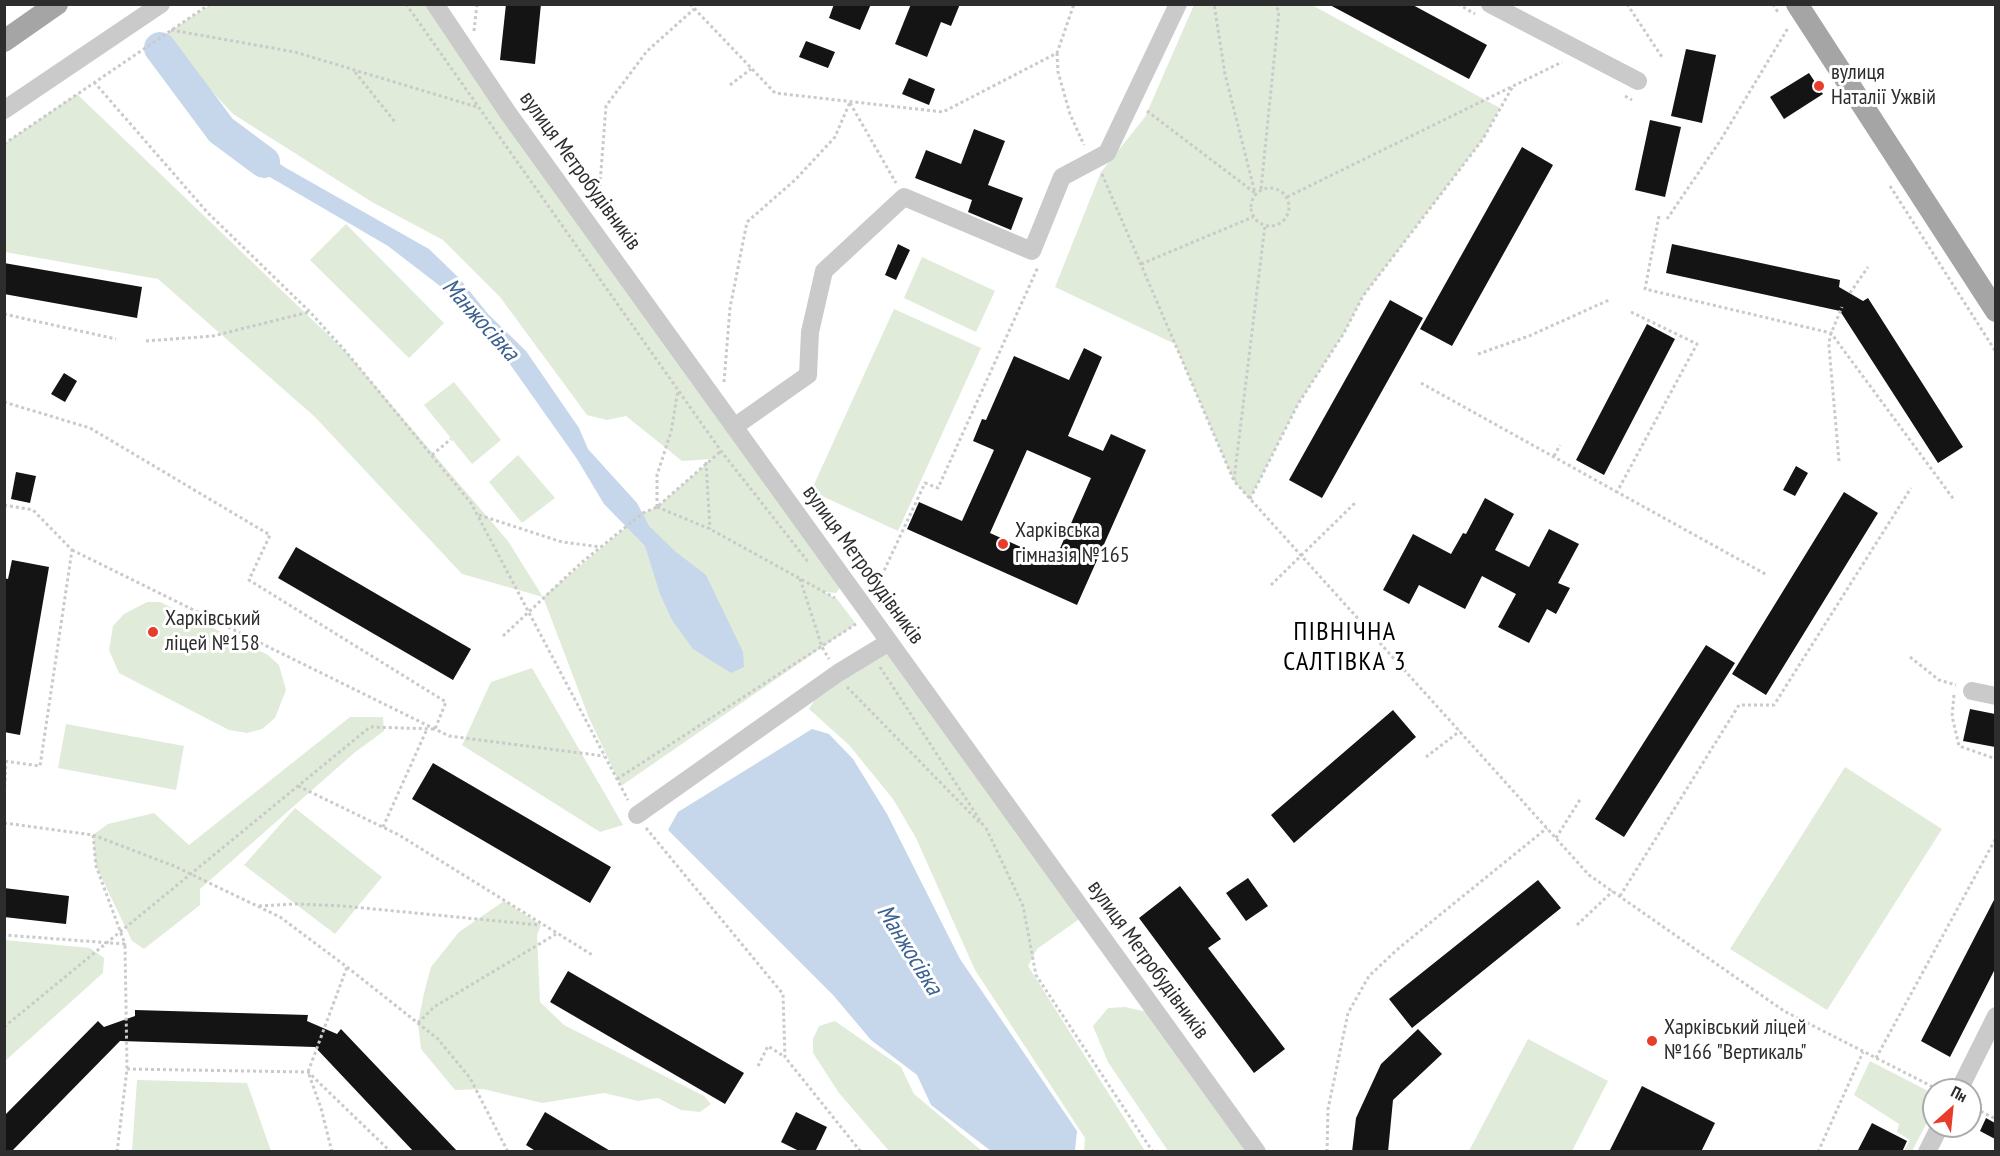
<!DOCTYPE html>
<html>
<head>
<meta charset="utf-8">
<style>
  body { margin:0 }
  #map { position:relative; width:2000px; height:1156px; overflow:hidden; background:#fff; font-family:"PT Sans Narrow",sans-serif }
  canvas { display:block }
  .frame { position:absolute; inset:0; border:6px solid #2d2d2d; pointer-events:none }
  .north { position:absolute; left:1922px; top:1078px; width:60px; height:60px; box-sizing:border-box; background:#fff; border:2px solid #ababab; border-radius:50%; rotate:27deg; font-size:16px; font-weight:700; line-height:24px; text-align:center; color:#2d2d2d }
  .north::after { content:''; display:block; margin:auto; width:21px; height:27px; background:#e83c2c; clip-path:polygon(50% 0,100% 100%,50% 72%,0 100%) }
</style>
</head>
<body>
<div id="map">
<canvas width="2000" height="1156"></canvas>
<div class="frame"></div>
<div class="north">Пн</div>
</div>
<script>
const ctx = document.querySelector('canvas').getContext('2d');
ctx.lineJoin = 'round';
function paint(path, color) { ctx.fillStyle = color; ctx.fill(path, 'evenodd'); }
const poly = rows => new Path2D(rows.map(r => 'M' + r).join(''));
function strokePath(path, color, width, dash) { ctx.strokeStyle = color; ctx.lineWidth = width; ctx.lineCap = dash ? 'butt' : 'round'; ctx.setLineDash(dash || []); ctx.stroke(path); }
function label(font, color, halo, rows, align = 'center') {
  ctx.font = font + ' "PT Sans Narrow",sans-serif'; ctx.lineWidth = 6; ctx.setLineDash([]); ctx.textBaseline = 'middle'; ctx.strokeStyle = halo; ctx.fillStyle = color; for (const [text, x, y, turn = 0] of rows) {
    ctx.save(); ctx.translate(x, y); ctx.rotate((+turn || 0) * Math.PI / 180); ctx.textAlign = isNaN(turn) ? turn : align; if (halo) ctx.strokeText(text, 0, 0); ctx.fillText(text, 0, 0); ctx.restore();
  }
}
paint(poly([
  [210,5,435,5,845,581,836,593,824,592,837,599,856,624,621,786,589,718,543,597,462,574,315,417,158,279,5,252,4,144,77,94,347,353,508,541,543,597,643,513,657,507,712,459,682,461,626,416,607,420,587,415,500,297,443,240,372,202,233,114,161,37],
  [1194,5,1312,5,1500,108,1483,139,1363,296,1344,333,1298,404,1250,499,1234,481,1175,344,1055,287,1101,172,1145,117],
  [346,224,444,323,409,358,310,260],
  [922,257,995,291,976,332,904,298],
  [894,309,981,348,898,531,811,491],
  [454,382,501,440,472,464,424,405],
  [518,455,555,498,522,523,489,482],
  [147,602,160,602,268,655,279,665,286,690,275,718,262,729,247,733,229,730,119,673,109,650,113,626,124,614],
  [895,649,1085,915,1037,949,1028,966,1145,1151,1084,1151,1085,1138,975,970,916,838,893,799,849,745,809,709,816,698,848,673],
  [532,668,623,825,600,832,462,745,491,682],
  [350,717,383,717,384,731,354,753,200,889,200,905,144,949,132,941,96,866,93,835,108,824,154,813,189,845],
  [66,724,184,746,176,790,58,768],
  [1845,767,1942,829,1827,1010,1730,949],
  [295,808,382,877,335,934,244,865],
  [504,901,541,925,537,935,540,1002,564,1025,704,1096,711,1104,700,1112,681,1110,658,1098,638,1101,604,1093,542,1103,483,1089,455,1090,421,1049,418,1023,424,993,431,967,459,932],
  [5,940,90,948,104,958,103,973,5,1061],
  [1125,1007,1147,1012,1249,1151,1168,1151,1108,1062,1093,1026,1108,1008],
  [835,1021,901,1067,914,1094,982,1151,889,1151,839,1093,813,1053,813,1039,819,1026],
  [1528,1039,1608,1081,1572,1151,1469,1151],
  [1870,1061,1934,1094,1934,1109,1912,1151,1904,1151,1910,1140,1897,1132,1899,1124,1854,1095],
  [137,1080,247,1083,271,1151,132,1151]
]), '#e1ebda');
paint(poly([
  [229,130,286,168,429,249,459,278,488,314,526,351,579,428,588,449,637,503,649,526,676,552,706,575,743,652,744,667,731,673,693,649,672,620,660,594,645,546,604,504,577,459,507,360,476,321,440,286,388,246,227,152],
  [812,729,829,734,853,759,887,814,960,959,1077,1131,1075,1151,991,1151,931,1105,917,1075,871,1040,833,995,668,830,678,812]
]), '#c6d7ec');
strokePath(poly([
  [160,48,221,130,264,162]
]), '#c6d7ec', 32);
paint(poly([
  [506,4,541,4,535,64,500,60],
  [834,4,871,4,860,30,829,18],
  [911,4,960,4,951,26,941,22,927,57,895,44],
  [1328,4,1411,4,1487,45,1469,79],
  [806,41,835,52,828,68,799,57],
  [1686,49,1716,55,1702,123,1671,116],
  [1809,73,1823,94,1784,119,1770,97],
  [909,78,935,89,929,105,902,94],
  [1650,120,1681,127,1665,197,1635,190],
  [974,129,1005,141,988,185,1023,198,1011,230,968,212,972,200,915,178,926,150,961,164],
  [1522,147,1553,165,1452,346,1420,329],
  [898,244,910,250,896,280,885,275],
  [1672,244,1840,280,1839,287,1863,301,1868,298,1963,447,1938,463,1840,311,1666,273],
  [4,263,142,287,137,318,4,294],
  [1390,300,1423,318,1322,498,1289,480],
  [1647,324,1675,339,1604,475,1576,460],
  [1084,348,1102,357,1068,436,1103,451,1111,434,1146,450,1077,605,907,529,919,502,962,521,994,450,973,441,982,419,986,420,1014,356,1069,380],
  [1027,450,1091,478,1054,562,990,533],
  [64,373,77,381,65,402,51,394],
  [1796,466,1808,473,1795,496,1783,490],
  [16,472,36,476,30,503,11,499],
  [1844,492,1878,513,1766,695,1732,674],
  [1485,498,1514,514,1495,550,1529,567,1549,529,1579,544,1558,583,1570,588,1556,614,1547,609,1529,643,1498,627,1516,594,1482,576,1465,609,1419,585,1409,604,1383,590,1413,534,1451,554,1463,533,1466,534],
  [296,547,471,649,453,680,278,578],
  [12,560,49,567,20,735,4,732,4,578,8,579],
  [1706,645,1735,663,1624,837,1595,819],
  [1970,709,1995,714,1995,747,1963,741],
  [1393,710,1416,737,1294,843,1271,815],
  [433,763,611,867,590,903,412,799],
  [1248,878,1268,906,1246,921,1226,893],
  [1538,880,1561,908,1412,1028,1389,999],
  [1180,886,1221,939,1208,948,1285,1049,1254,1073,1139,918],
  [4,888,69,896,66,924,4,917],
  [1995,898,1995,969,1950,1057,1921,1041],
  [568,971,744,1073,725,1104,550,1002],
  [135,1010,308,1015,307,1021,337,1034,341,1029,458,1152,414,1152,315,1047,120,1041,11,1152,4,1152,4,1116,98,1021,104,1027,135,1016],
  [1418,1029,1442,1054,1393,1100,1388,1152,1352,1152,1356,1118,1381,1064],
  [1642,1086,1715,1123,1701,1152,1609,1152],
  [545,1112,612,1152,537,1152,526,1145],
  [796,1112,827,1127,815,1152,801,1152,781,1142],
  [1986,1118,1995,1123,1995,1139,1980,1131],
  [1872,1123,1907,1141,1902,1152,1857,1152]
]), '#141414');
strokePath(poly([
  [406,4,721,451,809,563],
  [690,4,775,93,943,112,1057,53,1074,4],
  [1458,4,1475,14],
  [1627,4,1662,57],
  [1773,4,1779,14],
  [171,30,295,52,477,107],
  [474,31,477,4],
  [1057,53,1058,72,1070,114,1084,145],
  [355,72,395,122],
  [94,82,207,212,310,312,347,353,471,503,628,800],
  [730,85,751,69],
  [1625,96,1632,100],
  [850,103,896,183],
  [1147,111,1255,193,1225,74,1214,4],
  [4,144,210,4],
  [1102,174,1234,481,1589,875,1784,1011,1939,1090],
  [1890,186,1996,352],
  '1251 207a19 19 0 1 1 38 0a19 19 0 1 1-38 0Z',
  [1261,189,1279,11,1274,4],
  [1287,197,1562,62],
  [598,210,606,106,647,51,694,9],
  [1659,216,1645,289,1831,333,1955,501],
  [1667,219,1720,141,1788,28],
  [1141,264,1253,217],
  [1850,293,1868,267],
  [1631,312,1697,344,1617,492,1767,575],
  [4,314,116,339],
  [146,341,213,336,309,312],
  [1478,354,1529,336,1609,300],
  [724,382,730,308,747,222,796,179,835,137,850,102],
  [1421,383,1617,492],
  [4,402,90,428,270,535,249,580,446,702,435,729],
  [432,455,451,439],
  [1554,456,1560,445],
  [1839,461,1829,346,1830,336,1842,307],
  [706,462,710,529],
  [1234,480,1265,225],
  [1250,499,1298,404,1344,333,1363,296,1483,139,1513,86],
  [4,505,33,510,72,550,40,766,4,761],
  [657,507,710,529,835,598],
  [657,507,657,475,671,432,678,390],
  [479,515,562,542,601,547],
  [72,550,449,736,604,756],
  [800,579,822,647,829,659],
  [1271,585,1356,502],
  [874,592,925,483,938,488,1038,267],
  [503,636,581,563,643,513,657,507,721,451],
  [1910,657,1939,680,1956,685],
  [880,667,985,828],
  [847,687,981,824],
  [1954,695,1952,716,1959,746,1996,759],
  [1426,757,1460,731],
  [617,779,856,624],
  [298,786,399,835,594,956],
  [4,799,6,762],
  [4,823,93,835,96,866,125,944,4,935],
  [383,827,427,729],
  [646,828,783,994,785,1057,861,1152],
  [986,828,1023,906,1036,975,1153,1152],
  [93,835,174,866,280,917,347,967,438,1039,470,1078,508,1152],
  [1556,838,1581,798],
  [1620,896,1739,705,1774,705,1911,488],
  [259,906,295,904,343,906,539,925],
  [1577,925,1613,891],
  [418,1023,434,1007,556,934],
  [4,1027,370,727,434,729],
  [1876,1058,1996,838],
  [758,1066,768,1046,785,1057],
  [127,1069,308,1072,391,1152],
  [1970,1106,1996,1119],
  [117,1152,127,1069,125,944],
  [332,1152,321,1108,308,1072,347,967],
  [1327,1152,1328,1109,1348,1013,1369,976,1399,948,1547,828],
  [1818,1152,1863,1052]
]), '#cacaca', 3, [3, 3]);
strokePath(poly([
  [435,4,508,113,1257,1152],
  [1490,4,1638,81],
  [4,110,161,4],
  [734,427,808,375,810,332,824,271,904,197,1032,251,1062,177,1107,153,1178,4],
  [1972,691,1996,696],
  [1959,1090,1996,1016],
  [1927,1152,1940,1126]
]), '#cacaca', 18);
strokePath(poly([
  [1797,4,1996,311],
  [4,41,57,4]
]), '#a5a5a5', 22);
strokePath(poly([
  [637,815,838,673,889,642]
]), '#cacaca', 18);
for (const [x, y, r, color] of [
  [1819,86,6,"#e83c2c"],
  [1003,544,6,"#e83c2c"],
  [153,632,6,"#e83c2c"],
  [1652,1041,6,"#e83c2c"]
]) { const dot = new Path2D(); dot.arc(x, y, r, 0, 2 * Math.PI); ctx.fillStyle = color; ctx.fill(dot); strokePath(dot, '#fff', 2); }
label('22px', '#2d2d2d', '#fff', [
  ["вулиця",1831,73],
  ["Наталії Ужвій",1831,98],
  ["Харківська",1015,531],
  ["гімназія №165",1015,556],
  ["Харківський",165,619],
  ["ліцей №158",165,644],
  ["Харківський ліцей",1664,1028],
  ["№166 \"Вертикаль\"",1664,1053]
], 'left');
label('22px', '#2d2d2d', '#fff', [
  ["вулиця Метробудівників",580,171,54],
  ["вулиця Метробудівників",863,565,54],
  ["вулиця Метробудівників",1148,960,54]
]);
label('italic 24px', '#3a6190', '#fff', [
  ["Манжосівка",480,320,48],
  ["Манжосівка",909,950,58]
]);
ctx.letterSpacing = '1.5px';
label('26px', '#000', '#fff', [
  ["ПІВНІЧНА",1345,633],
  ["САЛТІВКА 3",1345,663]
]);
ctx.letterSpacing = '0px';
</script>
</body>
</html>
